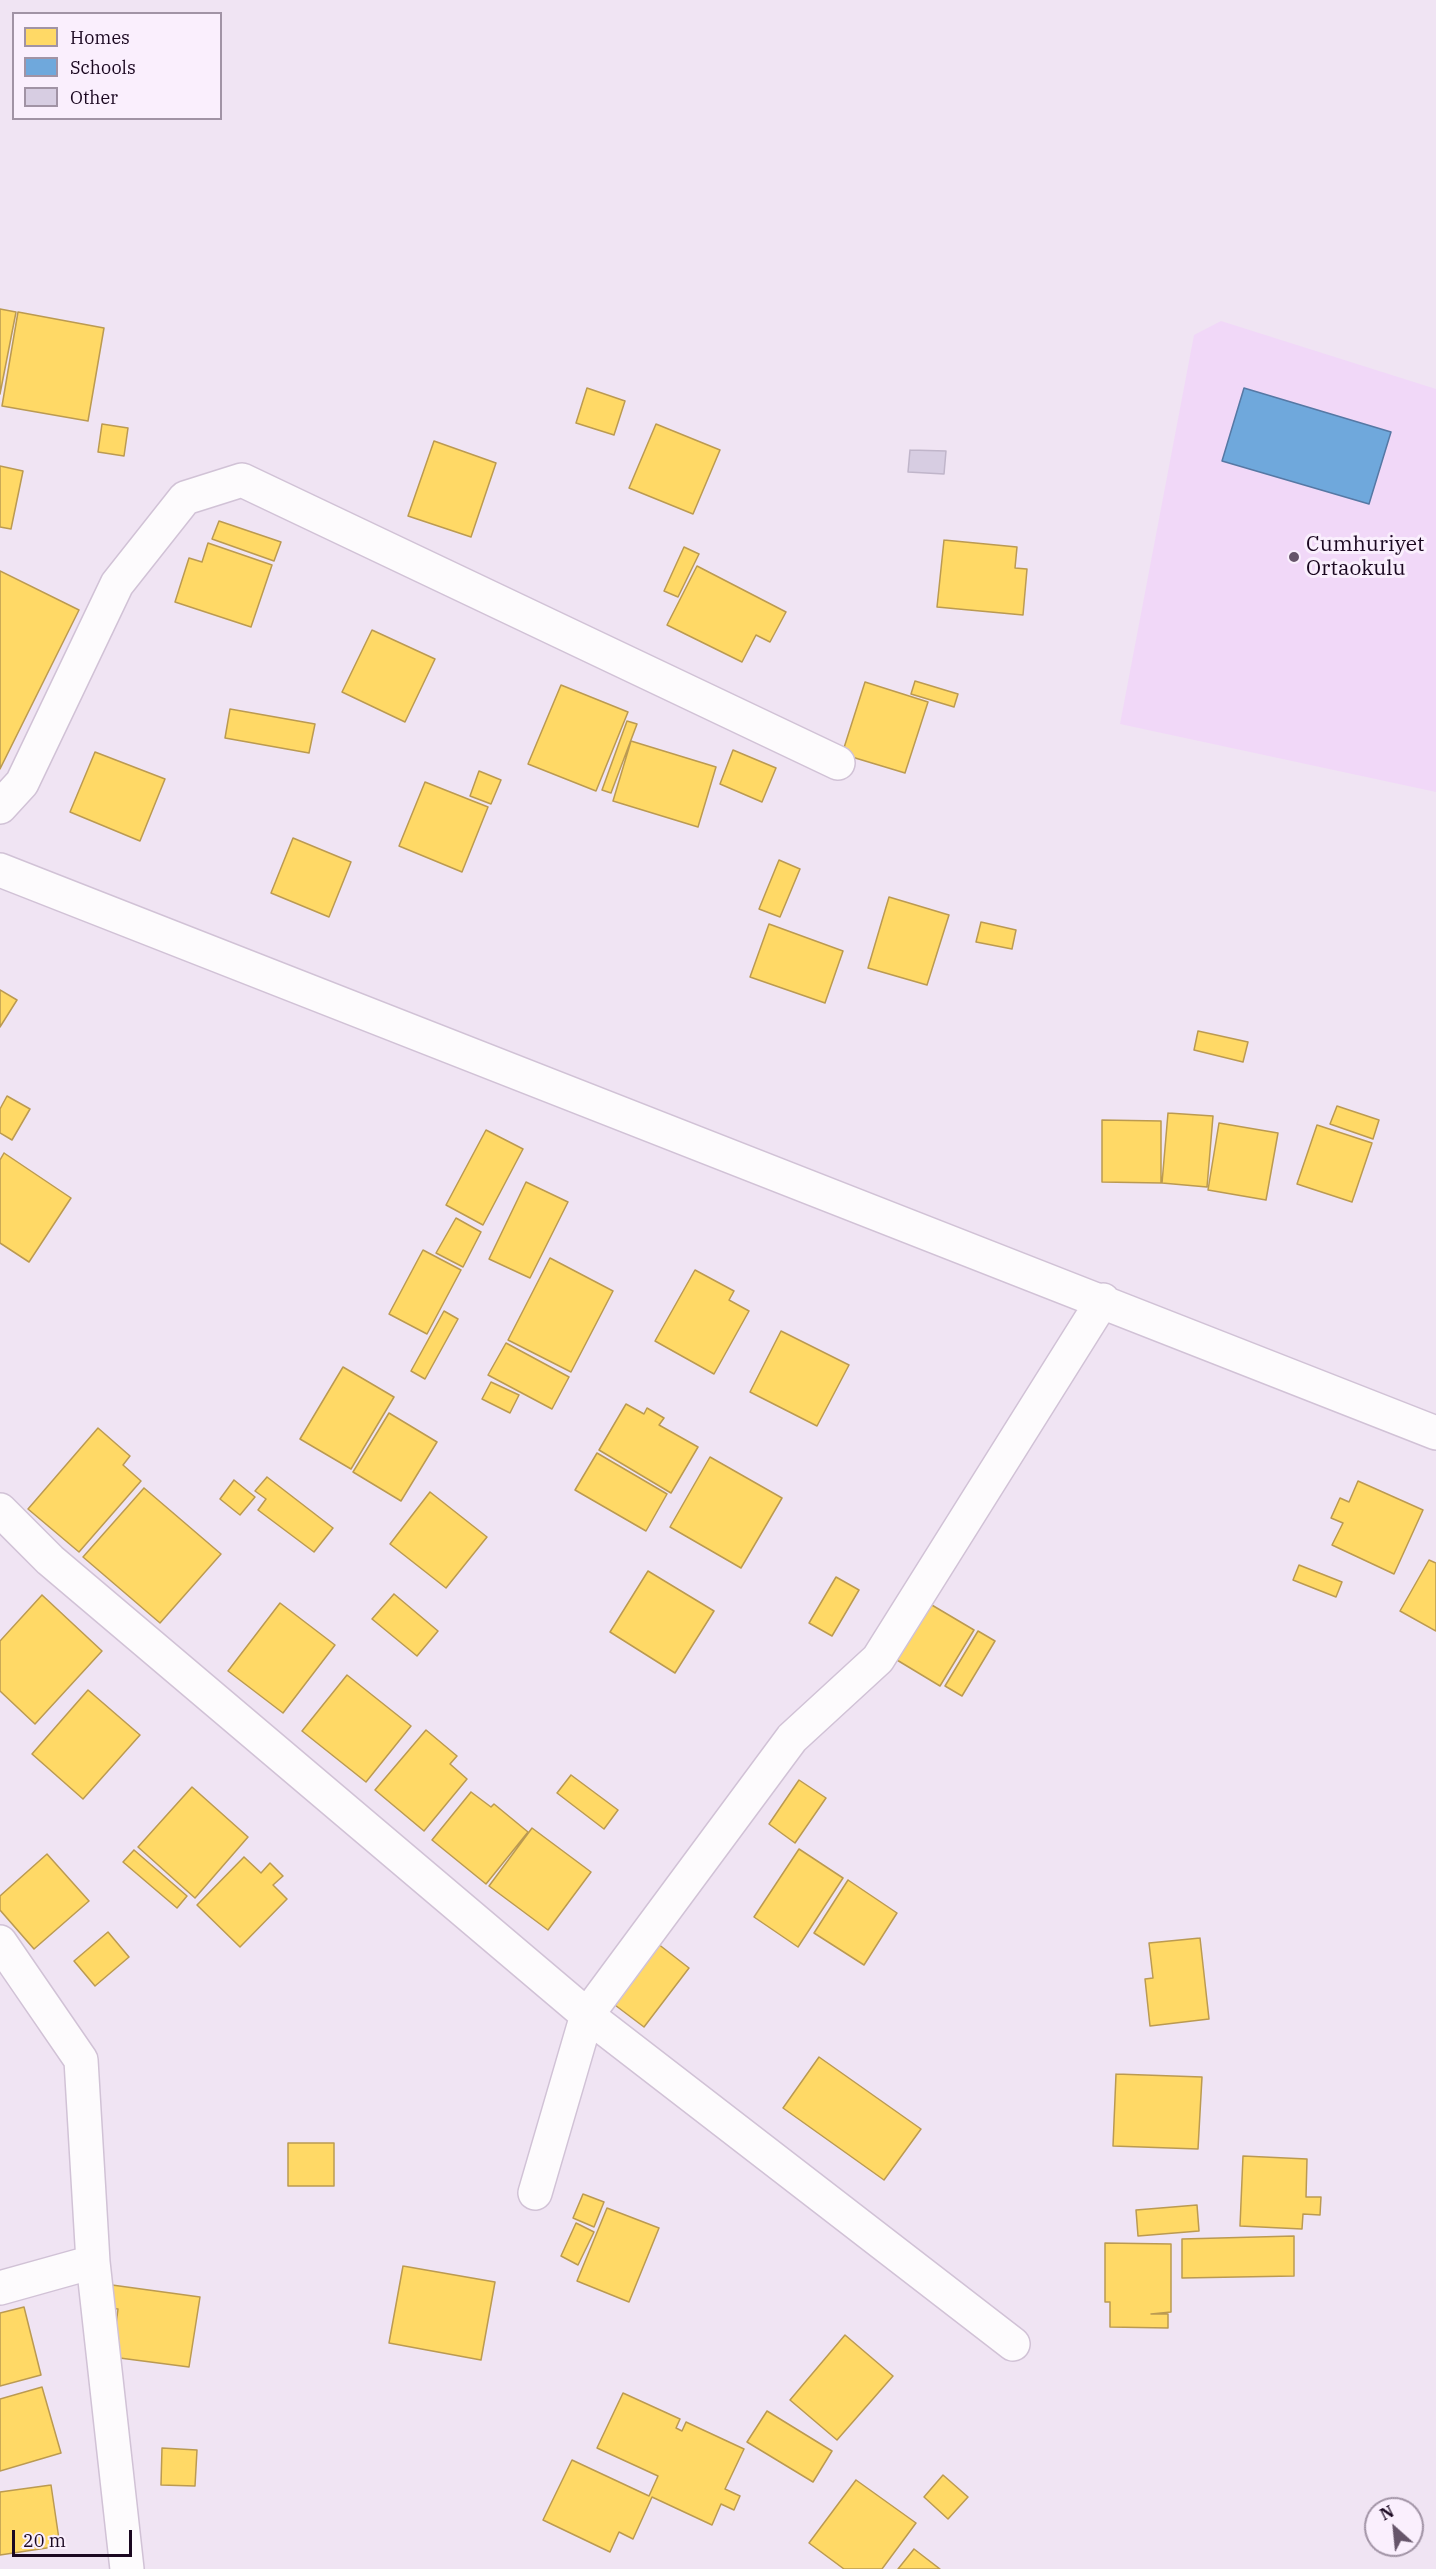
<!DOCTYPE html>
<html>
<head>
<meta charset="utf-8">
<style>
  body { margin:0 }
  #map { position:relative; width:1436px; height:2569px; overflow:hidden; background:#f0e4f3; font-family:"IBM Plex Serif",serif }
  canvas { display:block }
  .legend { position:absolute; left:12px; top:12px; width:210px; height:108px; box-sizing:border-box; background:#faeffd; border:2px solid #a193a5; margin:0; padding:8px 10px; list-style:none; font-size:18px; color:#1b0821 }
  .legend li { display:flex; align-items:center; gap:12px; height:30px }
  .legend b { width:30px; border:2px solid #a193a5 }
  .north { position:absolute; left:1364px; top:2497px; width:60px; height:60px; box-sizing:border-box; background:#faeffd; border:2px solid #a193a5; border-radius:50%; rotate:333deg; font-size:16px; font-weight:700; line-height:24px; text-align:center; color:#1b0821 }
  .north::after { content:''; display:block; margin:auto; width:21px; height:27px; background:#66556a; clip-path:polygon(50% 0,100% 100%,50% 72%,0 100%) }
  .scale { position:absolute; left:12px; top:2530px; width:120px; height:27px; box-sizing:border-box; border:3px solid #1b0821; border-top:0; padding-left:8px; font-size:18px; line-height:21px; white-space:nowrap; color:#1b0821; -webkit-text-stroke:4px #faeffd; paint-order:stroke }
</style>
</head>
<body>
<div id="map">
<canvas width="1436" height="2569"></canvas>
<ul class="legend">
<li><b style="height:16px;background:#ffd966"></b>Homes</li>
<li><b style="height:16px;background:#6fa8dc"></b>Schools</li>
<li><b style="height:16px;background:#d7cde2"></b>Other</li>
</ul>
<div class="north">N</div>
<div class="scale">20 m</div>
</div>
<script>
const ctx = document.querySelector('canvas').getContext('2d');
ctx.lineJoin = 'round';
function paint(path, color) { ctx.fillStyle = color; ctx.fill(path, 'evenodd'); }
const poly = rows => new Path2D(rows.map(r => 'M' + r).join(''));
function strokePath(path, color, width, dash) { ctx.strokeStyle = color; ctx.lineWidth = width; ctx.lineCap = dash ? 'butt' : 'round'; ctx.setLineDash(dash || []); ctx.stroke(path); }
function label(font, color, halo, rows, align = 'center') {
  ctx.font = font + ' "IBM Plex Serif",serif'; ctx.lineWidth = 6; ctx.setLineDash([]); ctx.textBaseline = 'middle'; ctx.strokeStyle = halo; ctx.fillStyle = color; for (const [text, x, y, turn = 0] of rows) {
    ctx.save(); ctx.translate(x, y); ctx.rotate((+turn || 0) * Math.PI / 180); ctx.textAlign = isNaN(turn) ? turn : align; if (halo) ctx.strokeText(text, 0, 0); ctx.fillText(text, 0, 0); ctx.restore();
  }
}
paint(poly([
  [1221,321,1436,389,1436,792,1120,724,1194,335]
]), '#f1d8f8');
const homes = poly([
  [0,309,16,312,0,394,0,309],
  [18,312,104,328,88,421,2,406,18,312],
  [587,388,625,401,614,435,576,423,587,388],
  [102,424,128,428,124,456,98,452,102,424],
  [656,424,720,450,693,514,629,488,656,424],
  [434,441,496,463,471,537,408,516,434,441],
  [0,466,23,471,11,529,0,527,0,466],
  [219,521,281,542,274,561,212,539,219,521],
  [944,540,1017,547,1015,568,1027,569,1023,615,937,607,944,540],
  [208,543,272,565,251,627,175,602,189,558,202,562,208,543],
  [684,547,699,554,678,597,664,591,684,547],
  [697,566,786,612,770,642,756,635,742,662,667,625,697,566],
  [0,571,79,610,0,769,0,571],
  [372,630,435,659,405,722,342,692,372,630],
  [915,681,958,694,954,707,911,694,915,681],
  [865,682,928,702,905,773,842,754,865,682],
  [561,685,628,712,596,791,528,764,561,685],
  [230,709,315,724,309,753,225,738,230,709],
  [627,721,637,724,611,793,602,790,627,721],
  [631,741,716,767,698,827,613,801,631,741],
  [733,750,776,768,762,802,720,784,733,750],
  [95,752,165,779,140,841,70,812,95,752],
  [479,771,501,780,491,804,470,796,479,771],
  [425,782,488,807,462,872,399,846,425,782],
  [293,838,351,862,329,917,271,893,293,838],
  [779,860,800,869,780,917,759,909,779,860],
  [889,897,949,915,927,985,868,968,889,897],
  [981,922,1016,930,1012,949,976,942,981,922],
  [769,924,843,951,825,1003,750,977,769,924],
  [0,990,17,1000,0,1027,0,990],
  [1198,1031,1248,1042,1243,1062,1194,1050,1198,1031],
  [7,1096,30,1109,12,1140,0,1133,0,1109,7,1096],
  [1337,1106,1379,1120,1373,1139,1330,1124,1337,1106],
  [1168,1113,1213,1116,1207,1187,1162,1183,1168,1113],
  [1102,1120,1161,1121,1161,1183,1102,1182,1102,1120],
  [1219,1123,1278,1133,1266,1200,1208,1190,1219,1123],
  [1317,1125,1372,1143,1352,1202,1297,1184,1317,1125],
  [486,1130,523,1149,483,1225,446,1205,486,1130],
  [4,1153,71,1198,29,1262,0,1243,0,1160,4,1153],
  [526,1182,568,1202,530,1278,489,1259,526,1182],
  [456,1218,481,1232,463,1267,436,1253,456,1218],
  [423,1250,461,1270,427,1334,389,1314,423,1250],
  [550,1258,613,1291,571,1372,508,1340,550,1258],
  [695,1270,734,1291,729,1300,749,1311,714,1374,655,1341,695,1270],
  [444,1311,458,1319,425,1379,411,1371,444,1311],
  [781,1331,849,1365,817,1426,750,1392,781,1331],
  [506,1343,569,1377,552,1409,488,1375,506,1343],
  [343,1367,394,1397,351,1469,300,1439,343,1367],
  [491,1382,519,1395,510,1413,482,1399,491,1382],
  [626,1404,644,1414,647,1408,664,1418,659,1425,698,1447,671,1493,599,1450,626,1404],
  [389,1413,437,1442,401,1501,353,1472,389,1413],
  [98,1428,130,1456,123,1465,141,1481,79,1552,28,1509,98,1428],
  [597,1453,667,1494,646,1531,575,1490,597,1453],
  [710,1457,782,1498,741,1568,670,1527,710,1457],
  [267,1477,333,1528,314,1552,258,1510,266,1499,255,1491,267,1477],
  [234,1480,255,1497,240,1515,220,1499,234,1480],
  [1358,1481,1423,1510,1394,1574,1332,1545,1343,1523,1331,1518,1340,1498,1349,1502,1358,1481],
  [144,1488,221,1554,160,1623,83,1557,144,1488],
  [430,1492,487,1537,446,1588,390,1544,430,1492],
  [1429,1560,1436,1563,1436,1631,1400,1611,1429,1560],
  [1299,1565,1342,1582,1336,1597,1293,1580,1299,1565],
  [648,1571,714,1611,675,1673,610,1632,648,1571],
  [836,1577,859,1590,832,1636,809,1623,836,1577],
  [394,1594,438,1631,417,1656,372,1619,394,1594],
  [42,1595,102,1651,35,1724,0,1691,0,1641,42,1595],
  [920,1598,974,1630,940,1686,887,1654,920,1598],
  [280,1603,335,1645,283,1713,228,1671,280,1603],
  [978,1631,995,1641,962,1696,945,1686,978,1631],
  [347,1675,411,1726,366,1782,302,1731,347,1675],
  [88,1690,140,1735,83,1799,32,1754,88,1690],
  [426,1730,457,1756,450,1764,467,1779,424,1831,375,1790,426,1730],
  [571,1775,618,1810,604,1829,557,1793,571,1775],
  [799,1780,826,1798,795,1843,769,1824,799,1780],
  [192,1787,248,1837,195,1898,138,1847,192,1787],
  [471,1792,491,1807,494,1804,528,1832,486,1884,432,1840,471,1792],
  [532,1828,591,1872,548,1930,489,1886,532,1828],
  [799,1849,843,1878,798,1947,754,1917,799,1849],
  [134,1850,187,1896,177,1908,123,1862,134,1850],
  [47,1854,89,1901,34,1949,0,1910,0,1896,47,1854],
  [244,1857,261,1873,270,1863,283,1876,273,1885,287,1899,240,1947,197,1905,244,1857],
  [848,1880,897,1913,864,1965,814,1933,848,1880],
  [108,1932,129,1957,95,1986,74,1961,108,1932],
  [1200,1938,1209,2019,1150,2026,1145,1979,1153,1978,1149,1943,1200,1938],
  [653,1940,689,1968,644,2027,607,1999,653,1940],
  [819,2057,921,2129,884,2180,783,2108,819,2057],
  [1116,2074,1202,2077,1198,2149,1113,2146,1116,2074],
  [288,2143,334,2143,334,2186,288,2186,288,2143],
  [1243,2156,1307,2159,1306,2197,1321,2197,1320,2215,1303,2214,1302,2229,1240,2226,1243,2156],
  [583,2194,604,2202,594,2227,573,2218,583,2194],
  [1197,2205,1199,2231,1138,2236,1136,2210,1197,2205],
  [607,2208,659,2228,629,2302,577,2281,607,2208],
  [576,2223,594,2232,578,2265,561,2256,576,2223],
  [1294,2236,1294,2276,1182,2278,1182,2239,1294,2236],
  [1105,2243,1171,2244,1171,2312,1151,2314,1168,2314,1168,2328,1110,2327,1110,2302,1105,2302,1105,2243],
  [403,2266,495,2282,481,2360,389,2343,403,2266],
  [112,2285,200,2297,189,2367,112,2357,118,2309,109,2308,112,2285],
  [24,2307,41,2375,0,2386,0,2313,24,2307],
  [845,2335,893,2376,837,2440,790,2400,845,2335],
  [42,2387,61,2453,0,2471,0,2399,42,2387],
  [623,2393,680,2419,676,2428,682,2431,686,2422,744,2449,725,2489,740,2496,734,2510,721,2504,712,2525,652,2497,633,2539,619,2532,610,2552,543,2520,572,2460,649,2496,658,2476,597,2448,623,2393],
  [767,2411,832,2451,813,2482,747,2442,767,2411],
  [162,2448,197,2450,195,2486,161,2485,162,2448],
  [943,2475,968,2497,948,2519,924,2497,943,2475],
  [856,2480,916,2523,882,2569,844,2569,809,2543,856,2480],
  [51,2485,60,2546,0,2555,0,2492,51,2485],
  [914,2549,940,2569,898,2569,914,2549]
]);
paint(homes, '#ffd966');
strokePath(homes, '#bb9a51', 1.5);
const schools = poly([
  [1244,388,1391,432,1369,504,1222,461,1244,388]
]);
paint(schools, '#6fa8dc');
strokePath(schools, '#5678a4', 1.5);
const building = poly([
  [910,450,946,451,944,474,908,472,910,450]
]);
paint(building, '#d7cde2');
strokePath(building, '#c0b5ca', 1.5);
const minor = poly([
  [0,807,22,783,117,584,185,498,242,480,838,763],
  [0,870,1436,1433],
  [0,1510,50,1560,587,2015,1013,2344],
  [0,1942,81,2060,93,2262,127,2569],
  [535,2193,587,2015,792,1738,878,1659,1103,1300],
  [0,2288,93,2262]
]);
strokePath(minor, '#d1c2d6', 36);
strokePath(minor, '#fdfbfd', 33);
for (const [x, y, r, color] of [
  [1294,557,6,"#66556a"]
]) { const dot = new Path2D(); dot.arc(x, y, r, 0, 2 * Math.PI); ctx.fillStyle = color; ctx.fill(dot); strokePath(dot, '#faeffd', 2); }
label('21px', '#1b0821', '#faeffd', [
  ["Cumhuriyet",1306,545],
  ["Ortaokulu",1306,569]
], 'left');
</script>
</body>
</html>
